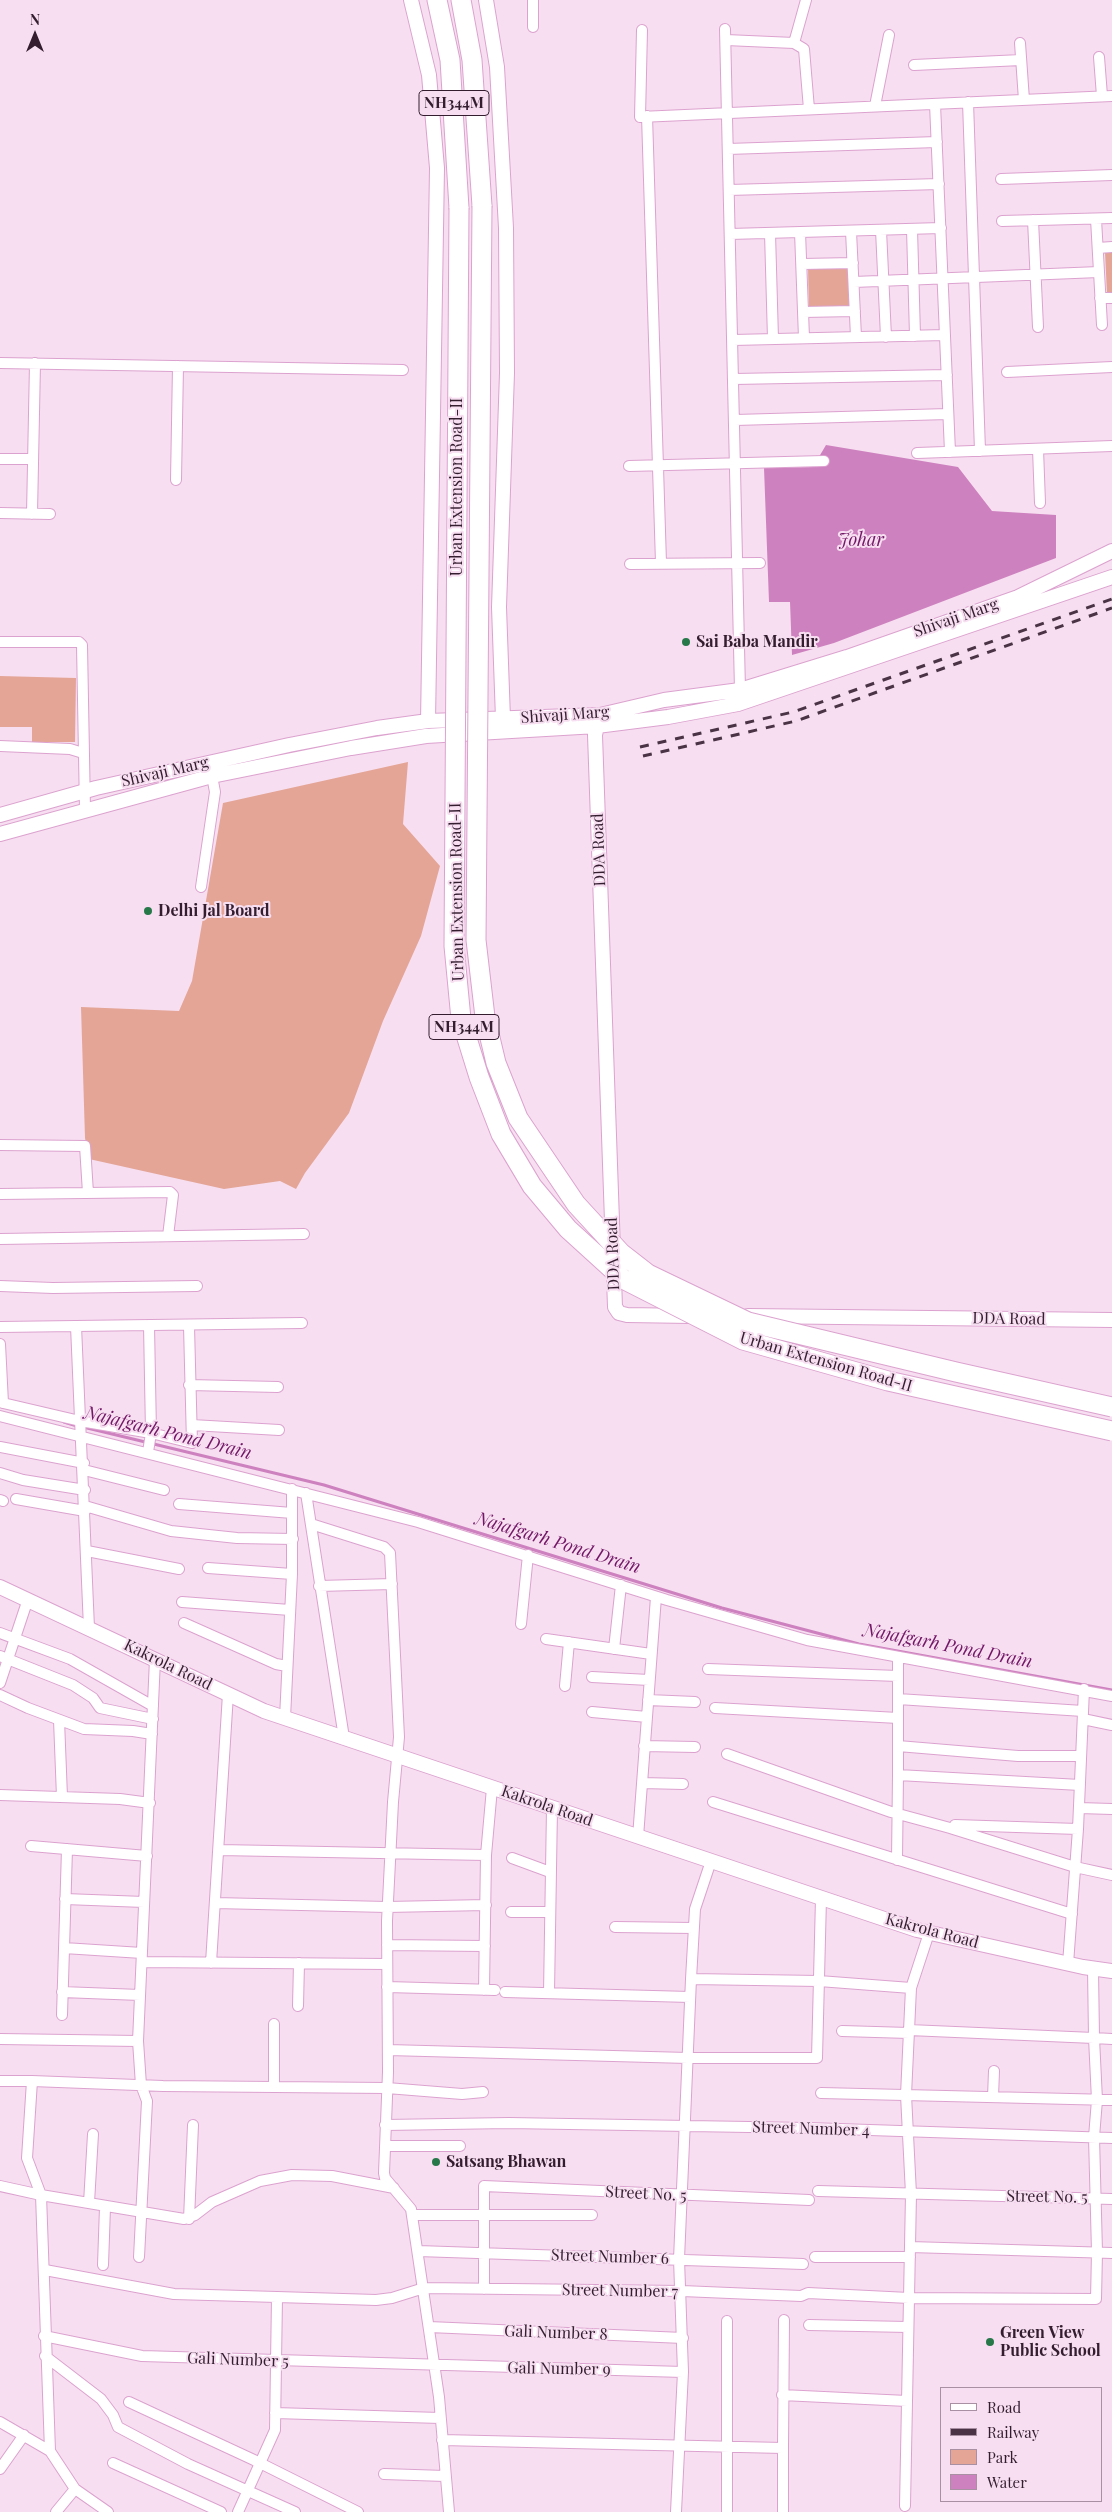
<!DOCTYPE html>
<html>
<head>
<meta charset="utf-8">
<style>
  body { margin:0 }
  #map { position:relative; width:1112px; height:2512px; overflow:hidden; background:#f7dff1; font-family:"Playfair Display",serif }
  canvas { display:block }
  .legend { position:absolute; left:940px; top:2387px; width:162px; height:115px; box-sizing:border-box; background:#f7dff1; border:1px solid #a991a3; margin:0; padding:6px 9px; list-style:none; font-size:15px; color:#331d2f }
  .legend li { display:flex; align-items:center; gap:10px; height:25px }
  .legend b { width:25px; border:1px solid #a991a3 }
  .north { position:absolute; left:10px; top:10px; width:50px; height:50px; -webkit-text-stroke:4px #f7dff1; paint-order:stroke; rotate:0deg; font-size:14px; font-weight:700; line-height:20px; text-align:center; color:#331d2f }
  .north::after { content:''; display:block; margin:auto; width:18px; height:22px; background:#331d2f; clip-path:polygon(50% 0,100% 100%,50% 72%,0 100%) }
</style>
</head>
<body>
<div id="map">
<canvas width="1112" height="2512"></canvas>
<ul class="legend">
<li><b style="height:6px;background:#fff"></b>Road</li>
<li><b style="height:6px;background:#493345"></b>Railway</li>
<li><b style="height:14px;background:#e4a596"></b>Park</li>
<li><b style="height:14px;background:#ce81bf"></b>Water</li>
</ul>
<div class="north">N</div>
</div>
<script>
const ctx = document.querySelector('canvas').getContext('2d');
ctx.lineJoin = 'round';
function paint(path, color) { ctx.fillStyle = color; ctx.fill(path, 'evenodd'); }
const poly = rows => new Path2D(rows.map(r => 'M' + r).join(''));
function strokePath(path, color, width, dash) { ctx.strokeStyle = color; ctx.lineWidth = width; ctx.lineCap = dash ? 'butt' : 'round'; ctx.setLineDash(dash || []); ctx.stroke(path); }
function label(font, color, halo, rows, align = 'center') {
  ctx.font = font + ' "Playfair Display",serif'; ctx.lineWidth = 4; ctx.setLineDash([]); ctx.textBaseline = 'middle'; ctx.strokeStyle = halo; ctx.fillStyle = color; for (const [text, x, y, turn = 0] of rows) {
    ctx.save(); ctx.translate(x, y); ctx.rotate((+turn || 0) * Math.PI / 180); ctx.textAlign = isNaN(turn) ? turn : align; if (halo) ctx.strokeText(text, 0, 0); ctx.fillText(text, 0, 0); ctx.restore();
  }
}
paint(poly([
  [1105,252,1112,252,1112,294,1107,294],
  [850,266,852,309,809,310,808,268],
  [0,676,76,678,75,742,32,742,32,727,0,727],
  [408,762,403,824,440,866,421,936,383,1021,349,1113,305,1173,296,1189,280,1181,224,1189,89,1159,85,1138,81,1007,179,1011,192,981,223,803]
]), '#e4a596');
paint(poly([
  [826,445,958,467,992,511,1056,515,1056,558,834,643,792,655,790,602,769,602,764,468,813,467]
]), '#ce81bf');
strokePath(poly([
  [64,1422,77,1426],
  [83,1427,324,1485,722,1608,859,1644,1112,1690]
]), '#ce81bf', 3);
const street = poly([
  [533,27,533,0],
  [725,29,740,690],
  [642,30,640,117,1112,96],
  [726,40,794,43,804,49,809,109],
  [794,43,806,0],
  [1020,43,1024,100],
  [1099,57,1102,96],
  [914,65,1021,60],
  [968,102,980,451],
  [935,104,950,452],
  [875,106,889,35],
  [647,116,661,563],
  [728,149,937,142],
  [1001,179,1112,175],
  [729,190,939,184],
  [1096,219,1102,325],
  [1033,220,1038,327],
  [1002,221,1112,218],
  [912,229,915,336],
  [881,230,886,337],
  [851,231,856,337],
  [800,232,804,338],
  [770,233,773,339],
  [730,234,941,228],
  [1098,248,1112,247],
  [802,264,853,263],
  [854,282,1099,272],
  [1100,298,1112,298],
  [803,312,855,311],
  [733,340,945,335],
  [0,363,403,370],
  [1007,372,1112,367],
  [734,379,947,375],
  [735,420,948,414],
  [1038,449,1040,503],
  [917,453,1112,446],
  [0,459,33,459],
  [629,466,824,461],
  [176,480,178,366],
  [0,513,50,514],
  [32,514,35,363],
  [630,564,760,563],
  [0,642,79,642,82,645,85,810],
  [0,746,70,749,83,753],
  [201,887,215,792,212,776],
  [0,1145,85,1146,88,1193],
  [0,1194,170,1192,173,1195,168,1236],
  [0,1239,304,1234],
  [0,1286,53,1288,197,1286],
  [76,1326,89,1628],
  [0,1327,302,1323],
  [0,1344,3,1403,0,1402],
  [189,1385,278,1387],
  [3,1403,80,1421,151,1433,192,1443,189,1326],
  [0,1416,418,1522,667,1600,807,1640,1112,1696],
  [192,1425,279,1430],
  [0,1447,84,1463],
  [148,1452,151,1433,149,1325],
  [84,1470,164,1490],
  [0,1473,23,1480,85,1490],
  [306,1493,344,1738],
  [16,1499,85,1511],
  [0,1500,3,1501],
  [179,1504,292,1513],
  [85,1506,171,1531,237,1538,293,1539],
  [311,1524,384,1547,390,1553,399,1737,393,1802,387,1921,388,2072,384,2173,385,2178,411,2209,439,2397,449,2512],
  [87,1551,179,1569],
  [208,1568,292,1574],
  [319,1586,392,1584],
  [182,1602,290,1610],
  [184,1623,276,1664,287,1666],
  [521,1624,528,1555],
  [0,1633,70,1659,153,1706],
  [546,1639,651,1654],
  [614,1649,621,1585],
  [0,1656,73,1685,93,1698,100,1708,153,1719],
  [708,1669,898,1676],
  [592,1677,649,1680],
  [0,1683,28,1599],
  [565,1686,569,1642],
  [0,1695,28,1708,84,1729,133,1731,152,1734],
  [898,1699,1083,1711],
  [648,1700,695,1702],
  [715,1708,898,1718,898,1775,1080,1785],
  [592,1712,647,1717],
  [285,1718,292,1574,292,1489],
  [898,1718,898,1658],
  [1083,1719,1112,1725],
  [59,1720,62,1797],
  [644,1746,695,1747],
  [898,1746,1018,1756,1081,1756],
  [727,1754,891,1812,950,1828,1075,1867,1112,1875],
  [642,1783,683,1784],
  [0,1795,120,1799,150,1803],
  [713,1802,1072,1914],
  [1079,1808,1112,1809],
  [955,1825,1078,1829],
  [638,1837,656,1597],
  [31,1846,147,1856],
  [219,1850,486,1855],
  [512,1858,550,1872],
  [897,1860,898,1775],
  [65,1899,144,1902],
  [215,1903,387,1907,486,1905],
  [511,1912,549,1912],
  [615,1927,694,1928],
  [387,1945,485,1946],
  [64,1948,142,1953],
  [142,1962,387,1964],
  [211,1963,228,1694],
  [1068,1964,1078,1829,1084,1689],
  [1093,1969,1094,2038,1112,2039],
  [691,1979,819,1981,911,1988,929,1933],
  [387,1987,495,1990],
  [484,1990,486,1855,492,1788],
  [62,1992,140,1995],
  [505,1992,690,1997],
  [549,1993,552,1808],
  [298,2006,299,1963],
  [62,2015,67,1849],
  [274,2024,274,2087],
  [842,2031,909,2033],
  [0,2039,138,2041,141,2085,147,2101,139,2257],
  [138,2041,155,1659],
  [388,2050,688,2058,817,2058,821,1898],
  [0,2081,32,2081],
  [821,2093,1112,2100],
  [993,2097,994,2071],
  [385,2125,509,2123,809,2128,1112,2138],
  [385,2146,460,2146],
  [0,2186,41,2195,184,2219,195,2215,212,2202,260,2181,292,2175,332,2176,394,2188],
  [818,2191,1112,2199],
  [89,2203,93,2134],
  [413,2215,592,2215],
  [189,2219,193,2125],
  [910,2247,1112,2253],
  [418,2251,803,2264],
  [815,2257,910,2257],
  [103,2265,105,2207],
  [45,2270,174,2294,277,2297,376,2300,392,2298,424,2288,682,2291,801,2296,808,2293,909,2298,1096,2299,1097,2252,1094,2137,1097,2100,1094,2038,909,2030],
  [484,2289,484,2186,809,2200],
  [809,2325,908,2327],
  [429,2327,683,2338],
  [44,2336,142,2356,683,2372],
  [45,2356,101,2399,113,2415,118,2427,188,2464,295,2512],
  [782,2395,907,2401],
  [129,2402,254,2460,358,2512],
  [275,2413,440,2418],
  [0,2422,50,2451,75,2489],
  [442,2440,783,2448,784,2320],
  [50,2451,41,2195,27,2158,32,2081,163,2086,387,2088,462,2094,483,2092],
  [113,2463,221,2512],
  [0,2469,24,2435],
  [384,2474,445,2476],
  [905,2506,911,2194,906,2095,911,1988],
  [56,2512,75,2489,108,2512],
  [238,2512,275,2430,277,2297],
  [676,2512,683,2372,679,2259,691,1979,695,1909,711,1861],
  [727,2512,727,2321],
  [783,2512,783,2448]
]);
const secondary = poly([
  [411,0,429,75,437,168,428,721],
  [486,0,497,67,506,228,507,373,499,607,503,719],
  [597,726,595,735,615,1307,619,1313,627,1315,691,1316],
  [0,815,96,788,289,745,377,728,428,721,600,715,664,700,740,690,847,657,1018,597,1112,551],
  [0,834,212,776,351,748,426,736,597,726,668,717,738,704,1112,577],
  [748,1316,1112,1320],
  [0,1587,264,1711,917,1930,1083,1967,1112,1971]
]);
const highway = poly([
  [437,0,450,60,459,208],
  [461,0,472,60,482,206]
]);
strokePath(street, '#dca2cf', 12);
strokePath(secondary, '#dca2cf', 16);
strokePath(highway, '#dca2cf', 21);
strokePath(street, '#fff', 10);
strokePath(secondary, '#fff', 14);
strokePath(highway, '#fff', 19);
strokePath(poly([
  [640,747,793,712,1112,599],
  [643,756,796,721,1112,608]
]), '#493345', 3, [9, 9]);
const highwayBridge = poly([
  [482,206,476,940,485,1017,496,1063,518,1118,576,1204,621,1253,648,1274,748,1322,956,1372,1112,1407],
  [459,208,454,946,461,1019,479,1077,501,1134,532,1186,568,1229,623,1279,743,1340,888,1381,1112,1431]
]);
strokePath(highwayBridge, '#dca2cf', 21, []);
strokePath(highwayBridge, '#fff', 19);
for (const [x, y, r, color] of [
  [686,642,5,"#267849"],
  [148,911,5,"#267849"],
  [436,2162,5,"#267849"],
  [990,2342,5,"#267849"]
]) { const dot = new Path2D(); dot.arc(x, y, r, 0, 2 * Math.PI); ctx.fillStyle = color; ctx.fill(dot); strokePath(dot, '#f7dff1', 2); }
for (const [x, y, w] of [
  [454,103,70],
  [464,1027,70]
]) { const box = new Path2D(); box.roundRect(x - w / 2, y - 12.5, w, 25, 4); ctx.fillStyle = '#f7dff1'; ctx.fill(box); strokePath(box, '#331d2f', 1); }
label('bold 15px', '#331d2f', null, [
  ["NH344M",454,103],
  ["NH344M",464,1027]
]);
label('16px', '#331d2f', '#f7dff1', [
  ["Urban Extension Road-II",457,487,-90],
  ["Shivaji Marg",956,618,-19],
  ["Shivaji Marg",565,715,-4],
  ["Shivaji Marg",165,772,-13],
  ["DDA Road",599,850,-92],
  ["Urban Extension Road-II",457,892,-91],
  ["DDA Road",613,1254,-92],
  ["DDA Road",1009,1319,1],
  ["Urban Extension Road-II",826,1362,16],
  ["Kakrola Road",168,1665,26],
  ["Kakrola Road",547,1806,19],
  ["Kakrola Road",932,1931,15],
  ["Street Number 4",811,2129,2],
  ["Street No. 5",646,2194,3],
  ["Street No. 5",1047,2197,1],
  ["Street Number 6",610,2257,2],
  ["Street Number 7",620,2291,1],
  ["Gali Number 8",556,2333,2],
  ["Gali Number 5",238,2360,2],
  ["Gali Number 9",559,2369,1]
]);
label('bold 16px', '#331d2f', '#f7dff1', [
  ["Sai Baba Mandir",696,642],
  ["Delhi Jal Board",158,911],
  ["Satsang Bhawan",446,2162],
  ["Green View",1000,2333],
  ["Public School",1000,2351]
], 'left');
label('italic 18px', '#731767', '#f7dff1', [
  ["Johar",861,540],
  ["Najafgarh Pond Drain",168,1433,14],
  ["Najafgarh Pond Drain",558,1543,17],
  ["Najafgarh Pond Drain",948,1646,11]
]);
</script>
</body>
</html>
